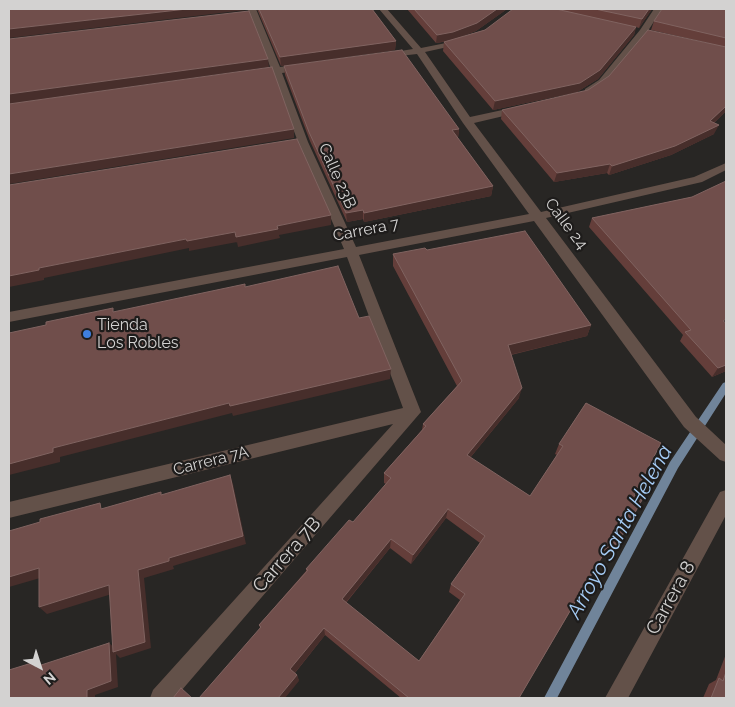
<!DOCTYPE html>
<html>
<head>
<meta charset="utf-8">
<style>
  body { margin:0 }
  #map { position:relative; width:735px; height:707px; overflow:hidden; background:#282624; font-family:Raleway,sans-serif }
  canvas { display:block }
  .frame { position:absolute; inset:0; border:10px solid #d3d2d1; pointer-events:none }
  .north { position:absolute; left:15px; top:642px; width:50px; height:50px; -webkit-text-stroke:4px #1e1c1b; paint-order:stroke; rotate:140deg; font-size:14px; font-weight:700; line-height:20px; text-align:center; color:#d3d2d1 }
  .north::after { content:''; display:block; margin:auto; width:18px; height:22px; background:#d3d2d1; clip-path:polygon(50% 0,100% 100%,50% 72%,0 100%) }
</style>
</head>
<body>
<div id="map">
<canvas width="735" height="707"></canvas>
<div class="frame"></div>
<div class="north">N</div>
</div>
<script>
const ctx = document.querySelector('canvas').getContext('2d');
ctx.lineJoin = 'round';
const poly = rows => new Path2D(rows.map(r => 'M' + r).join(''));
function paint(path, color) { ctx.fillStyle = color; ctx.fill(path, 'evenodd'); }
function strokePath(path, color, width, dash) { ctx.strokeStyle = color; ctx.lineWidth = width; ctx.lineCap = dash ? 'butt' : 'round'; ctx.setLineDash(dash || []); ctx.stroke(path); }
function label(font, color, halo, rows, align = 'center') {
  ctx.font = font + ' Raleway,sans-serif'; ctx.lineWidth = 4.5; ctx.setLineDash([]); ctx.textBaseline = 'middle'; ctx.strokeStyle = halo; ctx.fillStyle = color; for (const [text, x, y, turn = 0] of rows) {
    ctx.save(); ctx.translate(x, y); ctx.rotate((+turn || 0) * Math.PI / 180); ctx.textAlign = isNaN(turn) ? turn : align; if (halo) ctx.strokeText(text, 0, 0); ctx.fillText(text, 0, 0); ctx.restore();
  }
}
paint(poly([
  [726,382,726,393,678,468,557,698,544,698,670,462,723,383,726,382]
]), '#70849a');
paint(poly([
  [248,9,256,9,280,67,303,64,308,67,303,70,282,73,308,142,356,247,529,214,463,123,417,54,382,58,382,54,413,49,379,9,387,9,421,48,466,39,466,43,425,52,470,117,521,106,525,107,525,111,474,123,541,212,694,177,726,163,726,170,702,182,546,218,696,417,726,445,726,462,720,460,684,427,534,221,359,255,421,412,175,698,150,698,153,690,393,424,9,518,9,502,403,408,347,257,9,322,9,312,344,249,298,142,273,74,254,77,249,74,254,71,271,69,248,9],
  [654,9,662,9,646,34,605,84,591,93,585,93,585,89,599,80,640,30,654,9],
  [726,490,726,515,628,698,605,698,720,492,726,490]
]), '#635149');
paint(poly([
  [257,9,372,9,396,41,395,50,281,66],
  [407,9,507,9,476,31,457,38,556,9,652,9,639,28,636,27,634,35,598,79,577,92,493,110,443,51,444,42,449,41,436,43],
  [726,9,726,111,714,123,714,134,671,155,609,175,607,173,554,182,501,119,502,110,588,90,708,43,651,30,654,21],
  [284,66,459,129,458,138,493,186,491,196,364,222,363,219,347,222,310,141,285,75],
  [692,197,726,371,712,377,680,341,683,335,589,227,592,218],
  [427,250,591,325,587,336,511,355,519,398,470,458,530,496,557,455,555,454,559,444,586,403,634,495,617,545,611,554,606,551,519,698,401,698,325,635,295,673,297,675,299,681,260,628,259,625,306,571,306,569,353,522,386,484,384,483,384,473,422,430,423,424,457,386,393,266,393,254],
  [446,518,480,543,451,584,449,592,460,600,419,661,346,603,390,548,411,564],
  [726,654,726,698,703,698,709,684,716,680]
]), '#643e3a');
paint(poly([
  [187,9,247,9,246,10,9,38,9,29],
  [497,9,507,9,476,31,452,40,436,43,437,35],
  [649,9,652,9,639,28,642,19],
  [636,27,634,35,598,79,577,92,493,110,495,101],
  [396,41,395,50,281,66,280,57],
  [268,59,269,67,9,104,9,94],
  [726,106,726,111,706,130,710,121],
  [719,125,714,134,671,155,609,175,612,166],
  [294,129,294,138,9,184,9,174],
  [459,129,458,138,451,139,452,130],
  [610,164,607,173,554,182,557,173],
  [493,186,491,196,364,222,364,213],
  [363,210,363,219,347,222,346,213],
  [331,215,331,225,279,235,280,238,238,247,236,237,277,226],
  [235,232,237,242,189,251,189,248,44,278,44,280,9,287,9,276,39,268,186,239],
  [591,325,587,336,505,356,508,345],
  [726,365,726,371,712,377,718,368],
  [391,369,390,379,233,416,232,413,60,457,60,462,9,475,9,464,53,448,229,403],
  [522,388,519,398,464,465,467,455],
  [230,475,233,484,246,544,173,566,174,569,144,578,151,648,120,658,116,654,118,687,95,695,95,698,87,698,87,690,109,643,116,649,138,570,169,558],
  [448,509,446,518,411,564,413,555],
  [391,539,390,548,342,607,342,599],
  [39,568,47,576,9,587,9,577],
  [109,585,115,593,47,614,39,607],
  [324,628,325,635,293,675,290,669],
  [297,675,299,681,285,698,278,698]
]), '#472e2b');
const building = poly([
  [9,9,187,9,9,29,9,9],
  [259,9,372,9,396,41,280,57,259,9],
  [414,9,497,9,477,23,453,32,437,35,414,9],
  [513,9,556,9,636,27,600,70,580,83,495,101,444,42,485,30,513,9],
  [595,9,649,9,642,19,595,9],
  [662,9,726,9,726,38,654,21,662,9],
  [249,11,268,59,9,94,9,39,249,11],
  [648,30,726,47,726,106,710,121,719,125,675,146,612,166,610,164,557,173,502,110,588,90,609,76,648,30],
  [402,50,459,129,452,130,493,186,364,213,363,210,346,213,309,132,284,66,402,50],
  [272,67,294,129,9,174,9,104,272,67],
  [297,139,331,215,277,226,278,229,236,237,235,232,187,241,186,239,39,268,39,270,9,276,9,185,297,139],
  [726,181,726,319,723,321,726,323,726,365,718,368,685,332,691,330,592,218,692,197,726,181],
  [525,231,591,325,508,345,522,388,467,455,530,496,563,446,559,444,586,403,661,443,634,495,642,500,617,545,611,541,519,698,409,698,324,628,290,669,297,675,278,698,199,698,261,627,259,625,308,570,306,569,349,520,353,522,391,478,384,473,426,426,423,424,462,381,393,254,425,248,427,250,525,231],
  [448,509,485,536,451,584,465,594,419,661,342,599,391,539,413,555,448,509],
  [338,266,359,318,369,316,391,369,230,406,229,403,53,448,53,452,9,464,9,333,46,325,46,322,113,308,113,312,245,284,245,287,338,266],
  [230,475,243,536,169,558,169,561,138,570,145,642,113,652,109,585,39,607,39,568,9,577,9,531,40,522,40,519,100,503,101,509,161,492,161,495,230,475],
  [109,643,111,681,87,690,87,698,9,698,9,670,35,662,35,667,109,643],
  [726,672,726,698,711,698,719,678,723,681,726,672],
  [181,688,192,698,173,698,181,688]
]);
paint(building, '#704e4b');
strokePath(building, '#806360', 1);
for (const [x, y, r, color] of [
  [87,334,5,"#3f7fe0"]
]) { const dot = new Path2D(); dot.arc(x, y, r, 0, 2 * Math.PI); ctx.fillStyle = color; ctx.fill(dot); strokePath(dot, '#1e1c1b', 2); }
label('16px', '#d3d2d1', '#1e1c1b', [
  ["Calle 23B",337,176,66],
  ["Calle 24",566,224,53],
  ["Carrera 7",366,230,-11],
  ["Carrera 7A",211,461,-14]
]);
label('16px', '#d3d2d1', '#1e1c1b', [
  ["Tienda",97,325],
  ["Los Robles",97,343]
], 'left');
label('19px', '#d3d2d1', '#1e1c1b', [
  ["Carrera 7B",287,555,-49],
  ["Carrera 8",671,598,-61]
]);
label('italic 21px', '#a5ccf6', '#1e1c1b', [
  ["Arroyo Santa Helena",620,532,-61]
]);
</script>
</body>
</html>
